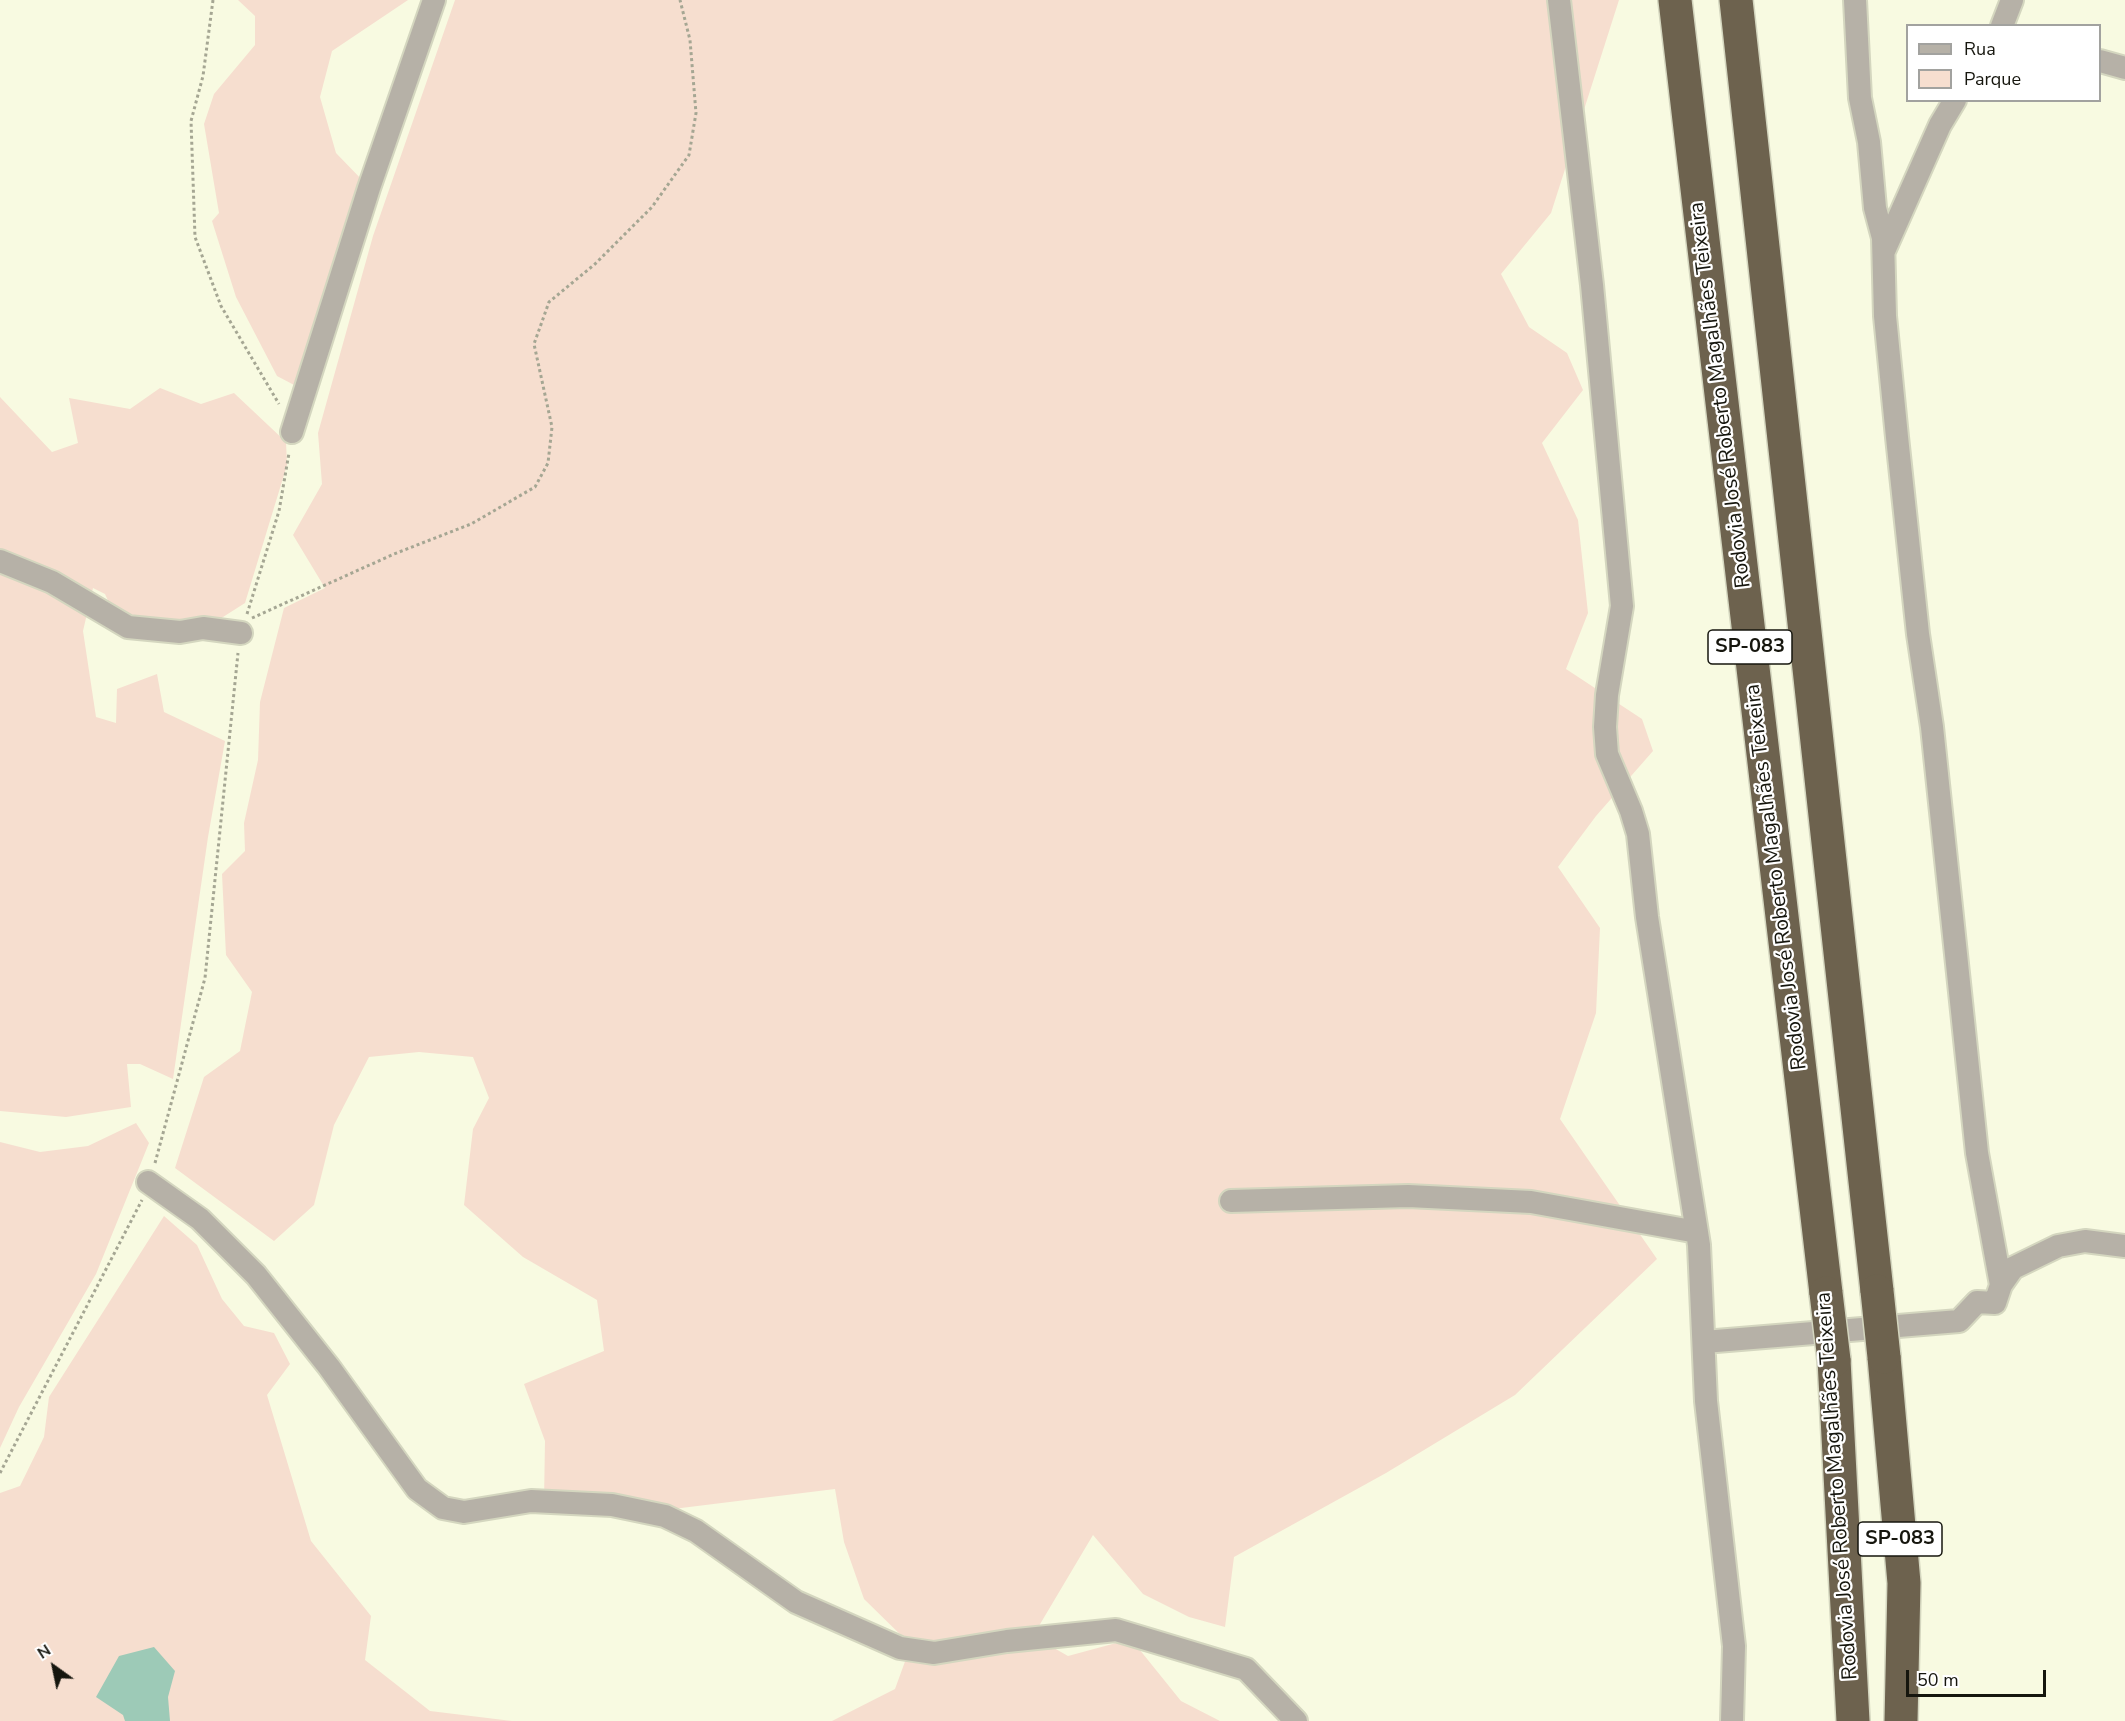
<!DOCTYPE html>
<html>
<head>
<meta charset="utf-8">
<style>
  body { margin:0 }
  #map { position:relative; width:2125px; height:1721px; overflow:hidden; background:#f8fae1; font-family:"Nunito Sans",sans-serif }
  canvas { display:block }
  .legend { position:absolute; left:1906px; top:24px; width:195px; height:78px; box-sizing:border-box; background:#fff; border:2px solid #a2a29f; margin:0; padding:8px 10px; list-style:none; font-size:18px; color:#16160e }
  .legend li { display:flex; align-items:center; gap:12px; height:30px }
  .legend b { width:30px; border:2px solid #a2a29f }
  .north { position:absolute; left:24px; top:1637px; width:60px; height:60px; -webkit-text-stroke:4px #fff; paint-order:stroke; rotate:327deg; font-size:16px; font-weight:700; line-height:24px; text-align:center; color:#16160e }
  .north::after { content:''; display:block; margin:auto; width:21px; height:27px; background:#16160e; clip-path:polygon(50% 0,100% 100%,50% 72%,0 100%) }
  .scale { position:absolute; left:1906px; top:1670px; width:140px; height:27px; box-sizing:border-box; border:3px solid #16160e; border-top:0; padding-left:8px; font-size:18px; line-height:21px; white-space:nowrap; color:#16160e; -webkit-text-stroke:4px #fff; paint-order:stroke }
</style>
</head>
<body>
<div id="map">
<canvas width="2125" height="1721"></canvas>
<ul class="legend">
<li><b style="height:8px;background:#b6b1a7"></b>Rua</li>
<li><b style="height:16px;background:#f6decf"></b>Parque</li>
</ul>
<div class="north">N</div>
<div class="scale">50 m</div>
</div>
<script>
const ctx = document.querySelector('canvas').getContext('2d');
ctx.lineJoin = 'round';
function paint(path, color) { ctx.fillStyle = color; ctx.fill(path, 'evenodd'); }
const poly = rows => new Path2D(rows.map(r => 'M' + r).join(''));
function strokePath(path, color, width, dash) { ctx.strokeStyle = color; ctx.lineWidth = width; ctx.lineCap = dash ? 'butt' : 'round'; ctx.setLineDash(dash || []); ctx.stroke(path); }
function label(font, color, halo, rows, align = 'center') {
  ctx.font = font + ' "Nunito Sans",sans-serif'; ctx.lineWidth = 4.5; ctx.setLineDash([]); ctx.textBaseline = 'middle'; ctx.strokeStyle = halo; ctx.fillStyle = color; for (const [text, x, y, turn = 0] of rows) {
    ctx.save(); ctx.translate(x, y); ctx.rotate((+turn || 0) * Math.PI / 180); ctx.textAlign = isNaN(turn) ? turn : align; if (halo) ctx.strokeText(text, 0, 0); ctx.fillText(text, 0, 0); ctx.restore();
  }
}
paint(poly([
  [238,0,408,0,332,51,320,97,336,153,366,184,296,386,277,376,236,297,212,221,219,213,204,124,214,94,255,45,255,16],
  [455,0,1619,0,1551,213,1501,274,1529,327,1567,353,1583,390,1542,443,1578,520,1588,613,1566,669,1642,719,1653,751,1596,816,1558,867,1600,928,1596,1013,1560,1119,1657,1259,1515,1395,1386,1473,1234,1557,1225,1627,1189,1617,1143,1594,1093,1535,1033,1636,1068,1656,1131,1639,1181,1701,1220,1721,832,1721,895,1689,911,1645,864,1599,844,1542,835,1489,673,1509,544,1501,545,1441,524,1384,604,1351,597,1300,523,1257,464,1205,473,1129,489,1098,473,1057,419,1052,369,1057,334,1125,314,1205,274,1241,175,1168,204,1077,240,1051,252,992,226,955,222,874,245,851,244,823,258,760,260,702,284,608,325,588,293,535,322,484,318,433,373,236],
  [160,388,201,404,234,393,286,442,287,465,245,603,190,638,125,638,105,594,93,588,83,631,96,717,116,723,117,689,157,674,164,712,225,741,208,837,173,1079,140,1064,127,1064,131,1107,66,1117,0,1111,0,397,52,452,78,443,69,398,130,409],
  [136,1123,149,1143,96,1274,19,1407,0,1448,0,1142,40,1152,88,1146],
  [164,1216,197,1245,222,1299,244,1326,274,1333,290,1364,267,1395,311,1541,371,1616,365,1660,430,1711,512,1721,0,1721,0,1493,20,1486,44,1437,49,1397]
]), '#f6decf');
paint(poly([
  [154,1647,175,1671,168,1697,170,1721,125,1721,123,1715,96,1697,119,1656]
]), '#9dcab7');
const street = poly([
  [1559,0,1592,285,1622,606,1607,695,1605,727,1607,754,1631,811,1638,834,1647,917,1699,1245,1706,1401,1734,1646,1732,1721],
  [2002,26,2012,0],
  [2100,61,2125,68],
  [1884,251,1940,125,1955,100],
  [292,432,369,188,434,0],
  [0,561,52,582,128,627,180,632,203,628,241,633],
  [148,1182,200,1219,256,1275,329,1367,417,1489,443,1508,464,1512,531,1501,612,1505,665,1516,696,1531,796,1602,900,1648,934,1653,1007,1641,1116,1630,1246,1669,1296,1721],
  [1231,1201,1408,1196,1531,1202,1697,1232],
  [2001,1285,2013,1268,2058,1246,2085,1241,2125,1246],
  [1704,1342,1959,1321,1977,1302,1995,1303,2001,1285,1977,1153,1932,727,1918,634,1897,437,1885,316,1883,238,1875,208,1869,142,1860,98,1855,0]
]);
const highway = poly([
  [1675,0,1826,1293],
  [1736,0,1877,1291],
  [1884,1357,1904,1583,1901,1721],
  [1834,1360,1853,1721]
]);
strokePath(street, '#d4d6bf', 26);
strokePath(highway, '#d4d6bf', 36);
strokePath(poly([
  [213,0,203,76,191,121,195,237,221,306,279,404],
  [247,614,279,511,289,453],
  [252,618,394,554,471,524,535,487,548,463,552,427,534,344,549,302,595,264,652,207,689,155,696,113,690,40,680,0],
  [155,1163,205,978,238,653],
  [0,1473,142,1200]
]), '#a5a693', 3, [3, 3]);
strokePath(street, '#b6b1a7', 22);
strokePath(highway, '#6d624e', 33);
const highwayBridge = poly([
  [1877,1291,1884,1357],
  [1826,1293,1834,1360]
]);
strokePath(highwayBridge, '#d4d6bf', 36, []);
strokePath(highwayBridge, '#6d624e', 33);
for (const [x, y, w] of [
  [1750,647,84],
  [1900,1539,84]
]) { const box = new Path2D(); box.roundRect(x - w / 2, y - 17, w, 34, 4.5); ctx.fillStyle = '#fff'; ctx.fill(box); strokePath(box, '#16160e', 1.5); }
label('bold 20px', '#16160e', null, [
  ["SP-083",1750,647],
  ["SP-083",1900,1539]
]);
label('21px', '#16160e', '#fff', [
  ["Rodovia José Roberto Magalhães Teixeira",1721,395,-97],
  ["Rodovia José Roberto Magalhães Teixeira",1777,877,-97],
  ["Rodovia José Roberto Magalhães Teixeira",1838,1486,-94]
]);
</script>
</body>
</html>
